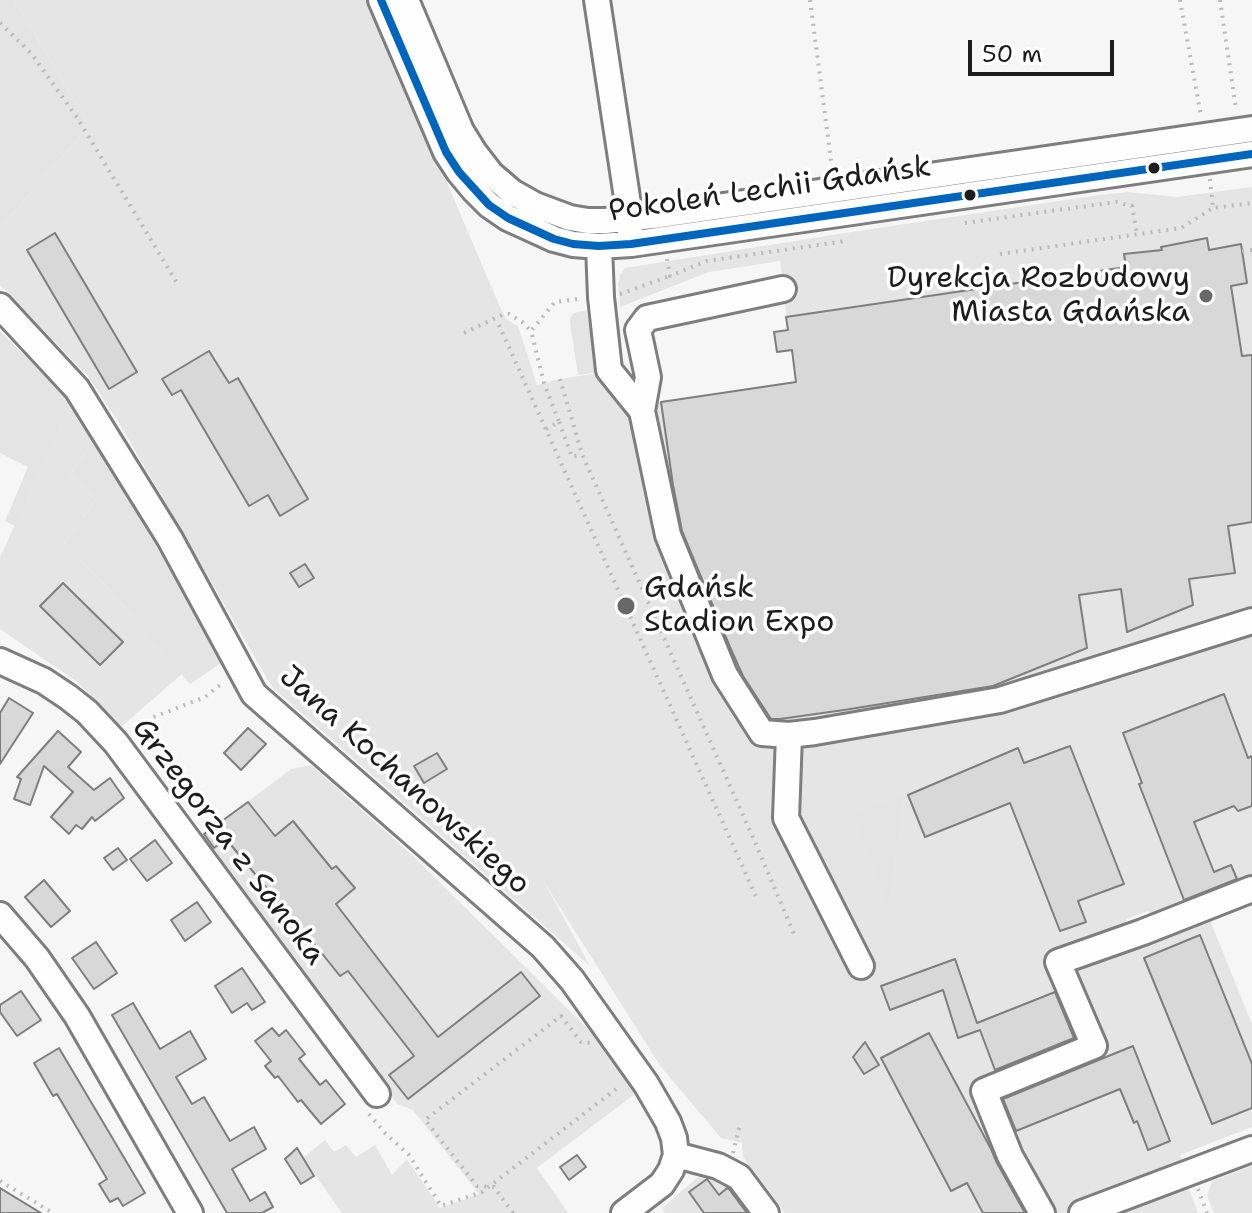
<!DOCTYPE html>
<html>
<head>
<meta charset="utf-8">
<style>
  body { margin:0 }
  #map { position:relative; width:1252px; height:1213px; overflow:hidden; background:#f6f6f6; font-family:"Shantell Sans",sans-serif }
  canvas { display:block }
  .scale { position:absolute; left:968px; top:40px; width:146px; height:36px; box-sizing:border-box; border:4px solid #1c1c1c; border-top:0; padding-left:10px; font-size:24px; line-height:28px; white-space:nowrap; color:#1c1c1c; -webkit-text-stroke:6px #fff; paint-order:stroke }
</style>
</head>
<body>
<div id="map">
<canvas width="1252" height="1213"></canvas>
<div class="scale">50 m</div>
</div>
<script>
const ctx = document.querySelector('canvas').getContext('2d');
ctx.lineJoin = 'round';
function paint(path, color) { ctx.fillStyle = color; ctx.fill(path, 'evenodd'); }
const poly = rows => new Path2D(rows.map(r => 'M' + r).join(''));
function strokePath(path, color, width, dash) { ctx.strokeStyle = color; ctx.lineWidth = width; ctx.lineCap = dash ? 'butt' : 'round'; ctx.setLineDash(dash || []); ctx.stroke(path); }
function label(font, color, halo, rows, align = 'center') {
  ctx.font = font + ' "Shantell Sans",sans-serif'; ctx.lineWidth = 7; ctx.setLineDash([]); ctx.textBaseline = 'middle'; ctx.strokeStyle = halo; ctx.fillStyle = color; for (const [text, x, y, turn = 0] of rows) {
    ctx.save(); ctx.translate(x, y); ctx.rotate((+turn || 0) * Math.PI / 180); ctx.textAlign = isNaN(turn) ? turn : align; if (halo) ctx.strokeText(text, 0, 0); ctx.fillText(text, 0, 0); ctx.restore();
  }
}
paint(poly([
  [14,0,369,0,500,307,507,320,518,326,537,385,560,379,629,368,635,406,796,382,792,350,777,352,774,332,788,330,780,261,709,272,620,307,618,284,620,275,625,268,845,233,1099,195,1129,192,1177,197,1252,187,1252,882,1153,921,1148,911,1126,919,1127,924,1091,937,1099,961,1210,920,1252,1024,1252,1127,1180,1155,1185,1167,1181,1169,1198,1213,785,1213,743,1157,742,1143,721,1138,661,1067,544,882,590,966,272,687,118,421,87,375,0,285,0,228,89,126],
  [72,403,94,441,70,475,96,500,65,543,123,604,183,673,121,727,76,681,0,629,0,557],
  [311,765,412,855,575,1016,603,1044,635,1094,537,1168,568,1213,342,1213,303,1158,325,1140,334,1152,346,1145,356,1157,375,1145,392,1175,407,1159,440,1208,479,1194,413,1110,397,1104,202,836,291,769],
  [726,1153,776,1213,665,1213,662,1208],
  [1252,1166,1252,1213,1214,1213,1207,1196,1212,1181]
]), '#e5e5e5');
paint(poly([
  [0,0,14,0,89,126,0,228],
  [586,310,600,372,578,375,570,323,570,318,574,313],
  [0,331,72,403,15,526,5,521,28,467,0,453],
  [94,441,224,661,190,684,123,604,65,543,96,500,70,475],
  [903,794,888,908,855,814]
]), '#e4e4e4');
const building = poly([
  [55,233,137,372,109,389,27,250,55,233],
  [1207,238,1209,250,1241,244,1247,283,1231,286,1242,356,1252,355,1252,522,1228,526,1235,573,1189,579,1193,605,1127,632,1121,589,1079,595,1087,648,993,686,844,710,780,719,771,719,743,676,730,647,682,531,673,485,661,402,796,382,792,350,777,352,774,332,788,330,786,317,1126,267,1124,254,1162,250,1161,247,1207,238],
  [209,351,229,383,238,378,308,499,280,516,268,495,249,506,181,390,172,395,162,379,209,351],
  [305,564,314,578,299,587,290,573,305,564],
  [63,583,123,642,100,665,40,606,63,583],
  [1224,694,1248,758,1252,756,1252,806,1238,811,1234,806,1194,822,1214,872,1231,865,1237,879,1184,900,1139,784,1142,783,1123,733,1224,694],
  [9,698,33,713,0,764,0,713,9,698],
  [248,728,266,744,241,770,224,753,248,728],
  [58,731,81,752,68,767,94,790,110,778,124,798,95,821,92,817,82,829,76,825,69,834,51,817,73,792,44,766,30,805,14,799,21,779,17,777,58,731],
  [1070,746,1124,884,1078,901,1086,922,1060,931,1010,803,925,837,908,795,1018,748,1024,763,1070,746],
  [437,753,447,769,424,783,414,766,437,753],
  [248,802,275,836,293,821,332,869,336,866,355,888,336,904,438,1037,521,972,540,996,408,1099,389,1075,414,1056,348,971,340,976,304,931,303,932,226,839,214,848,204,834,248,802],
  [155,840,172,863,147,881,130,859,155,840],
  [118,848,127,860,113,870,104,858,118,848],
  [44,880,70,911,51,927,25,897,44,880],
  [197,902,211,922,185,941,171,920,197,902],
  [1200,935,1252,1064,1252,1108,1212,1124,1144,958,1200,935],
  [96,942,117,973,94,989,72,958,96,942],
  [955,959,977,1023,1055,992,1074,1038,995,1070,980,1030,958,1038,943,990,890,1010,881,986,955,959],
  [242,968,265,1002,252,1010,247,1003,232,1013,215,986,242,968],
  [21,991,41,1020,17,1036,0,1012,0,1005,21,991],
  [133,1003,160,1049,190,1031,206,1059,176,1077,192,1104,204,1097,230,1141,254,1127,266,1149,232,1169,250,1201,265,1192,273,1207,262,1213,227,1213,112,1015,133,1003],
  [272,1028,279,1036,286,1030,305,1054,299,1059,320,1085,326,1080,345,1104,321,1124,301,1100,298,1102,278,1076,275,1078,265,1066,271,1061,255,1041,272,1028],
  [929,1033,991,1149,997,1163,1025,1213,983,1213,967,1183,951,1191,881,1058,929,1033],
  [865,1042,879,1065,864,1074,853,1057,865,1042],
  [1133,1046,1170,1141,1148,1150,1137,1121,1134,1123,1120,1089,1016,1131,1003,1099,1133,1046],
  [59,1048,145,1193,123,1206,118,1198,110,1202,99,1184,107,1179,57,1094,53,1096,34,1063,59,1048],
  [297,1148,314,1176,301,1184,285,1159,297,1148],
  [577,1155,586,1167,569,1180,560,1167,577,1155],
  [707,1179,719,1195,727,1188,729,1189,747,1213,704,1213,689,1192,707,1179],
  [0,1188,41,1213,0,1213,0,1188]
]);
paint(building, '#d8d8d8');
strokePath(building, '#7e7e7e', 2);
const minor = poly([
  [381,0,446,152,459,172,474,190,489,205,508,218,554,239,573,244,599,246,631,244,1252,154],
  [406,0,461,131,474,152,491,174,512,192,535,205,570,218,588,221,605,221,661,215,1252,129],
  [597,0,628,204,630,233],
  [599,246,601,297,609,370,642,411,668,535,725,675,762,733,789,735,815,732,1000,700,1252,621],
  [0,306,77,389,170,539,254,694,543,947,572,980,646,1084,668,1122,674,1138,676,1155,671,1170,662,1184,624,1213],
  [642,411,648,377,638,330,647,318,783,289],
  [0,661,44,681,68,697,87,712,116,743,377,1094],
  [789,735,786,818,861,966],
  [0,915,37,958,77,1016,190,1213],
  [676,1155,718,1166,739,1177,766,1213],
  [1042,1213,1010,1156,984,1091,1094,1046,1058,962,1143,932,1252,889],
  [1082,1213,1252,1149]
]);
strokePath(minor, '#7e7e7e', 30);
strokePath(poly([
  [810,0,832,168],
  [1180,0,1201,116],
  [1220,0,1236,109],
  [0,23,31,53,78,119,177,283],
  [1210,179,1213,208,1252,203],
  [965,223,1116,202,1132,206,1137,234],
  [1242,251,1252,250],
  [1000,254,1181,228,1213,208],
  [667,259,670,276,707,261,846,241],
  [620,294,670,276],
  [499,325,758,901],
  [464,333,504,314,509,314,522,322,531,331],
  [560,379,582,454,755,842,794,934],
  [559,422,572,457,582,454],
  [546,429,559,422,544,383,531,331,555,302,580,299],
  [134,731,154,717,205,697,224,682],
  [369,1114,385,1133,409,1155,441,1206,482,1192,620,1086],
  [733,1153,740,1124],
  [0,1181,53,1213],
  [1198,1189,1207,1213],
  [513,1213,494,1187,477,1186,425,1120,561,1016,581,1042,591,1043]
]), '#bababa', 4, [2, 6]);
strokePath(minor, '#fefefe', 24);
strokePath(poly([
  [381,0,446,152,459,172,489,205,508,218,554,239,573,244,599,246,631,244,1252,154]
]), '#0065bd', 8);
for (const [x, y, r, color] of [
  [1154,168,7,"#1c1c1c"],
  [970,195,7,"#1c1c1c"],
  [1206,296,8,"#686868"],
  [626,606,10,"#686868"]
]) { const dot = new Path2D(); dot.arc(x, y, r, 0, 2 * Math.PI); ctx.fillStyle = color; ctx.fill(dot); strokePath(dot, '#fff', 3); }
label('30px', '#1c1c1c', '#fff', [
  ["Pokoleń Lechii Gdańsk",770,190,-8],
  ["Jana Kochanowskiego",404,781,42],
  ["Grzegorza z Sanoka",228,842,53]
]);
label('30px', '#1c1c1c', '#fff', [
  ["Dyrekcja Rozbudowy",1190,279],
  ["Miasta Gdańska",1190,313],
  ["Gdańsk",644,589,"left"],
  ["Stadion Expo",644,623,"left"]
], 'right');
</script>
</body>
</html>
